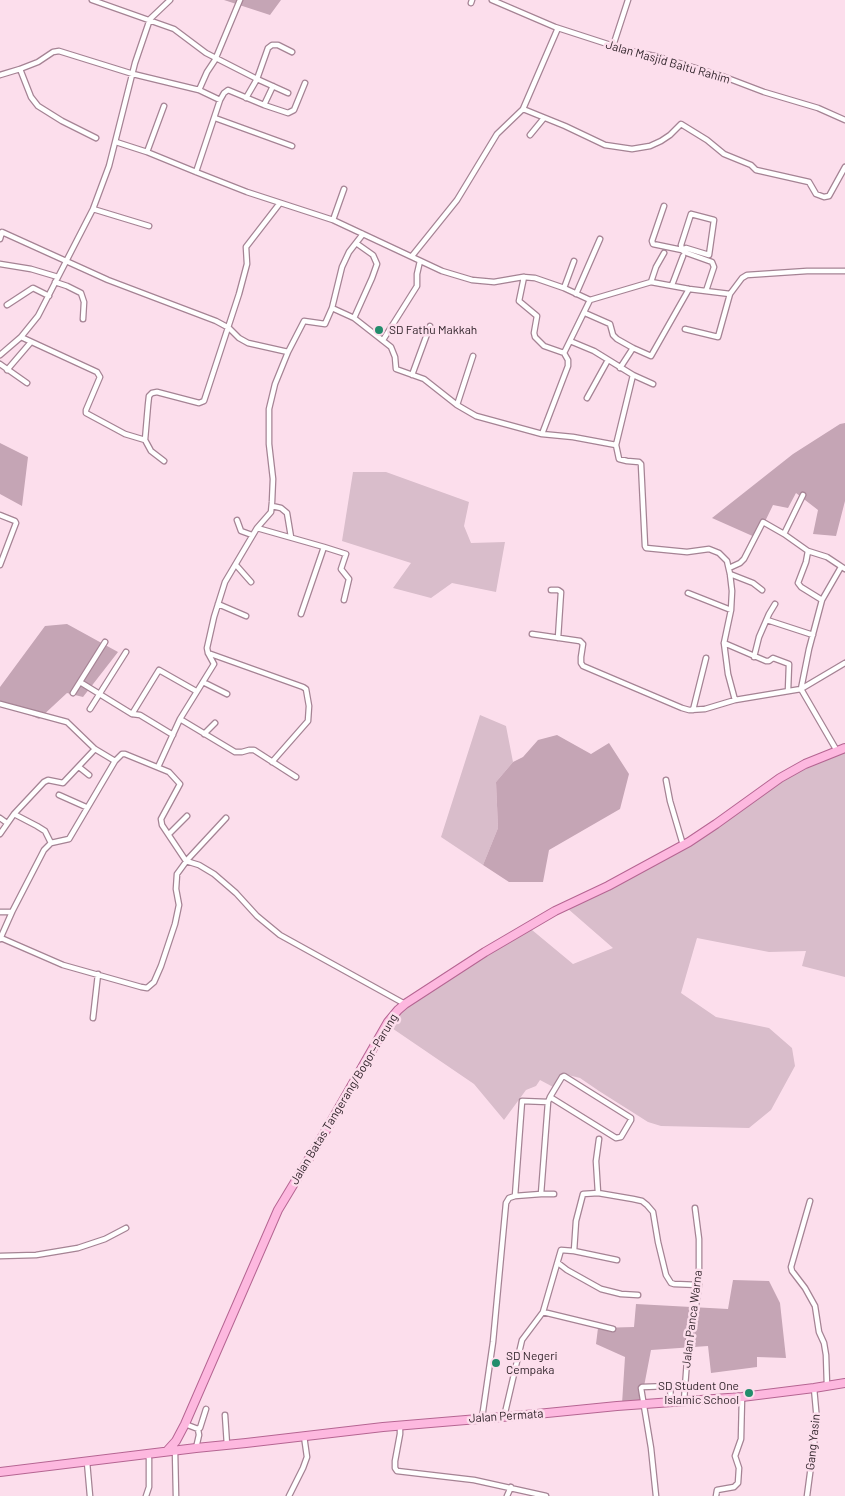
<!DOCTYPE html>
<html>
<head>
<meta charset="utf-8">
<style>
  body { margin:0 }
  canvas { display:block; background:#fcdeec }
</style>
</head>
<body>
<canvas width="845" height="1496"></canvas>
<script>
const ctx = document.querySelector('canvas').getContext('2d');
ctx.lineJoin = 'round';
function paint(path, color) { ctx.fillStyle = color; ctx.fill(path, 'evenodd'); }
const poly = rows => new Path2D(rows.map(r => 'M' + r).join(''));
function strokePath(path, color, width, dash) { ctx.strokeStyle = color; ctx.lineWidth = width; ctx.lineCap = dash ? 'butt' : 'round'; ctx.setLineDash(dash || []); ctx.stroke(path); }
function label(font, color, halo, rows, align = 'center') {
  ctx.font = font + ' Barlow,sans-serif'; ctx.lineWidth = 5; ctx.setLineDash([]); ctx.textBaseline = 'middle'; ctx.strokeStyle = halo; ctx.fillStyle = color; for (const [text, x, y, turn = 0] of rows) {
    ctx.save(); ctx.translate(x, y); ctx.rotate((+turn || 0) * Math.PI / 180); ctx.textAlign = isNaN(turn) ? turn : align; if (halo) ctx.strokeText(text, 0, 0); ctx.fillText(text, 0, 0); ctx.restore();
  }
}
paint(poly([
  [353,472,386,472,469,502,464,526,471,543,505,542,496,592,452,583,431,598,393,588,411,563,342,541],
  [480,715,506,726,513,762,496,782,498,828,483,865,441,837],
  [845,748,845,977,802,966,806,951,769,952,697,938,681,993,716,1017,769,1028,792,1048,795,1066,771,1110,749,1128,661,1126,648,1122,599,1091,580,1078,564,1074,555,1088,540,1080,536,1086,526,1090,504,1120,474,1084,383,1022,401,1003,526,925,573,964,613,948,567,908,712,828,762,788]
]), '#d9bdcb');
paint(poly([
  [224,0,281,0,270,15],
  [845,423,845,501,836,536,813,534,818,510,796,493,788,508,773,505,757,538,712,518,793,454,840,424],
  [0,443,28,457,22,506,0,494],
  [67,624,118,652,83,697,67,693,39,719,16,709,0,705,0,687,45,626],
  [557,735,591,754,609,743,629,774,620,809,549,850,543,882,509,882,483,865,498,828,496,782,513,762,523,757,538,740],
  [733,1280,769,1281,780,1303,786,1358,757,1357,757,1367,711,1373,708,1346,651,1350,641,1402,622,1404,625,1357,596,1344,598,1328,634,1327,636,1304,728,1309]
]), '#c5a5b5');
const minor = poly([
  [92,0,174,29,206,53,257,79,288,93],
  [492,0,555,27,626,50,659,57,722,76,764,92,818,108,845,120],
  [471,3,472,0],
  [558,28,523,109,565,126,605,145,632,149,650,146,661,141,670,135,681,124,707,140,724,154,751,165,756,170,809,182,816,194,824,197,829,196,845,167],
  [613,46,628,0],
  [20,69,31,97,38,106,62,121,96,138],
  [0,75,20,69,38,62,53,52,59,51,133,74,199,90,207,72,215,60,240,0],
  [199,90,220,100,224,93,228,90,264,105,288,113,294,110,305,83],
  [246,98,257,79,268,48,272,45,278,45,292,52],
  [264,105,273,86],
  [215,118,292,146],
  [530,135,544,118],
  [116,142,147,152,196,172,247,192,333,220,442,271,472,280,494,282,523,277,535,278,564,288,590,300,651,282,689,289,730,294,742,278,747,275,807,271,845,271],
  [147,152,164,106],
  [196,172,220,100],
  [664,206,652,241,653,244,682,250,684,252,712,262,714,267,706,291],
  [93,209,149,226],
  [691,214,714,220,709,255,686,248,682,250,681,245,691,214],
  [333,220,344,189],
  [0,239,2,232,108,280,216,321,229,328,239,338,248,343,288,352,304,321,325,324,332,308,354,318,391,347,395,357,396,369,424,379,457,405,476,416,542,434,568,366,568,360,564,353,590,300],
  [412,256,457,200,497,134,523,109],
  [0,264,31,269,58,277],
  [524,277,519,301,537,316,534,333,535,337,544,346,564,353],
  [55,282,67,286,81,293,84,302,83,319],
  [651,282,656,267,664,253],
  [672,285,683,256],
  [564,288,574,261],
  [576,294,600,239],
  [7,305,33,288,49,296],
  [332,308,342,267,349,252,363,234],
  [585,313,610,324,613,335,617,339,633,348,651,356,689,289],
  [354,318,372,278,377,264,373,255,356,243],
  [685,329,718,337,730,294],
  [21,337,97,372,100,377,86,410,86,413,125,434,145,440,151,451,164,461],
  [383,340,417,286,417,274,420,261],
  [570,341,594,351,633,375,616,445,619,459,627,461,639,462,641,464,645,546,646,548,687,552,709,549,719,553,727,561,730,574,732,591,731,610,724,643,728,674,735,700],
  [0,355,21,337,38,316,93,209,109,166,135,63,150,19,170,0],
  [0,364,27,383],
  [620,368,633,348],
  [7,370,31,342],
  [412,375,430,326],
  [633,375,653,384],
  [587,398,608,360],
  [457,405,473,356],
  [542,434,573,437,616,445],
  [145,440,148,405,149,396,152,393,157,392,199,403,204,401,239,294,247,264,246,247,280,203],
  [803,495,784,534,808,551,806,562,798,583,801,587,822,600],
  [272,506,281,508,287,513,291,537],
  [0,515,15,521,16,523,0,565],
  [237,520,241,531,252,535],
  [257,528,324,547,301,614],
  [324,547,346,554,341,569,349,579,344,600],
  [808,551,827,557,845,569],
  [236,565,251,582],
  [729,568,740,563,744,559,763,522,784,534],
  [730,574,753,583,762,590],
  [551,590,558,590,561,592,558,638],
  [688,593,731,610],
  [218,604,246,616],
  [767,620,813,635],
  [532,634,580,641,583,644,581,657,581,663,583,666,682,708,689,710,705,709,735,700,801,689,845,663],
  [724,643,766,661,769,661,773,658,789,664,788,691],
  [208,653,303,687,306,689,309,706,308,721,272,762],
  [754,657,759,637,769,614,775,604],
  [80,682,132,714,140,715,173,735],
  [203,682,227,694],
  [73,693,105,642],
  [0,704,67,722,95,749,115,761],
  [90,709,126,652],
  [693,710,706,658],
  [132,714,159,670,196,691],
  [180,719,235,752,242,752,249,750,254,750,296,777],
  [204,734,215,723],
  [837,751,801,689,809,649,822,600,841,567],
  [79,767,89,775],
  [158,767,180,719,214,664,208,653,207,648,214,617,225,582,257,528,271,512,272,502,273,479,269,444,269,409,275,384,288,352],
  [666,780,670,801,683,845],
  [59,795,86,807],
  [14,814,37,826,45,831,51,843],
  [0,818,7,823],
  [0,834,14,814,44,782,48,780,63,783,95,749],
  [169,834,187,816],
  [0,912,12,912],
  [1,938,63,965,141,987,147,988,154,982,161,966,175,924,179,905,176,889,177,874,188,859,226,818],
  [0,939,12,912,44,850,51,843,69,839,115,761,122,754,125,754,169,772,180,784,161,819,162,825,186,861,199,865,214,874,236,893,257,916,280,935,405,1004],
  [93,1018,98,974],
  [598,1193,596,1161,599,1139],
  [541,1194,554,1194],
  [515,1196,522,1101,548,1102,550,1097,562,1077,564,1076,631,1118,631,1120,621,1137,616,1138,550,1097],
  [810,1201,791,1267,792,1271,805,1288,815,1306,819,1332,824,1343,826,1355,827,1386],
  [574,1251,617,1260],
  [0,1256,36,1255,78,1248,105,1239,126,1228],
  [558,1263,567,1270,601,1289,621,1294,638,1295],
  [543,1312,613,1329],
  [684,1401,689,1333,696,1305,699,1285,699,1239,695,1208],
  [225,1415,227,1445],
  [504,1417,522,1340,543,1312,561,1250,574,1251,576,1221,583,1194,598,1193,633,1199,642,1201,647,1205,653,1212,658,1242,666,1275,671,1283,674,1284,699,1285],
  [482,1418,493,1342,506,1203,509,1198,515,1196,541,1194,548,1102],
  [185,1424,198,1429],
  [400,1426,400,1434,395,1461,395,1468,397,1471,474,1480,546,1496],
  [196,1448,199,1435,198,1429,200,1428,206,1409],
  [175,1450,176,1496],
  [87,1462,90,1496],
  [146,1496,149,1487,149,1459,148,1454],
  [289,1496,303,1468,307,1457,304,1436],
  [507,1496,511,1487],
  [656,1496,651,1448,641,1388,642,1387,670,1386,671,1402],
  [716,1496,717,1490,734,1487,738,1483,739,1468,735,1456,741,1439,742,1397],
  [807,1496,817,1421,814,1388]
]);
const primary = poly([
  [167,1451,176,1441,185,1424,278,1210,328,1127,388,1022,398,1010,405,1004,485,952,555,911,608,886,689,842,716,824,780,778,805,764,845,748],
  [0,1472,196,1448,246,1443,383,1427,537,1414,617,1406,742,1397,814,1388,845,1383]
]);
strokePath(minor, '#a58394', 7);
strokePath(primary, '#b56592', 10);
strokePath(minor, '#fff', 4.5);
strokePath(primary, '#fdb8df', 8);
for (const [x, y, r, color] of [
  [379,330,5,"#228d6c"],
  [496,1363,5,"#228d6c"],
  [749,1393,5,"#228d6c"]
]) { const dot = new Path2D(); dot.arc(x, y, r, 0, 2 * Math.PI); ctx.fillStyle = color; ctx.fill(dot); strokePath(dot, '#fcdeec', 2); }
label('12px', '#31242b', '#fcdeec', [
  ["Jalan Masjid Baitu Rahim",668,62,16],
  ["Jalan Batas Tangerang/Bogor–Parung",344,1099,-59],
  ["Jalan Panca Warna",692,1319,-83],
  ["Jalan Permata",506,1416,-4],
  ["Gang Yasin",813,1442,-84]
]);
label('12px', '#31242b', '#fcdeec', [
  ["SD Fathu Makkah",389,330],
  ["SD Negeri",506,1356],
  ["Cempaka",506,1370],
  ["SD Student One",739,1386,"right"],
  ["Islamic School",739,1400,"right"]
], 'left');
</script>
</body>
</html>
